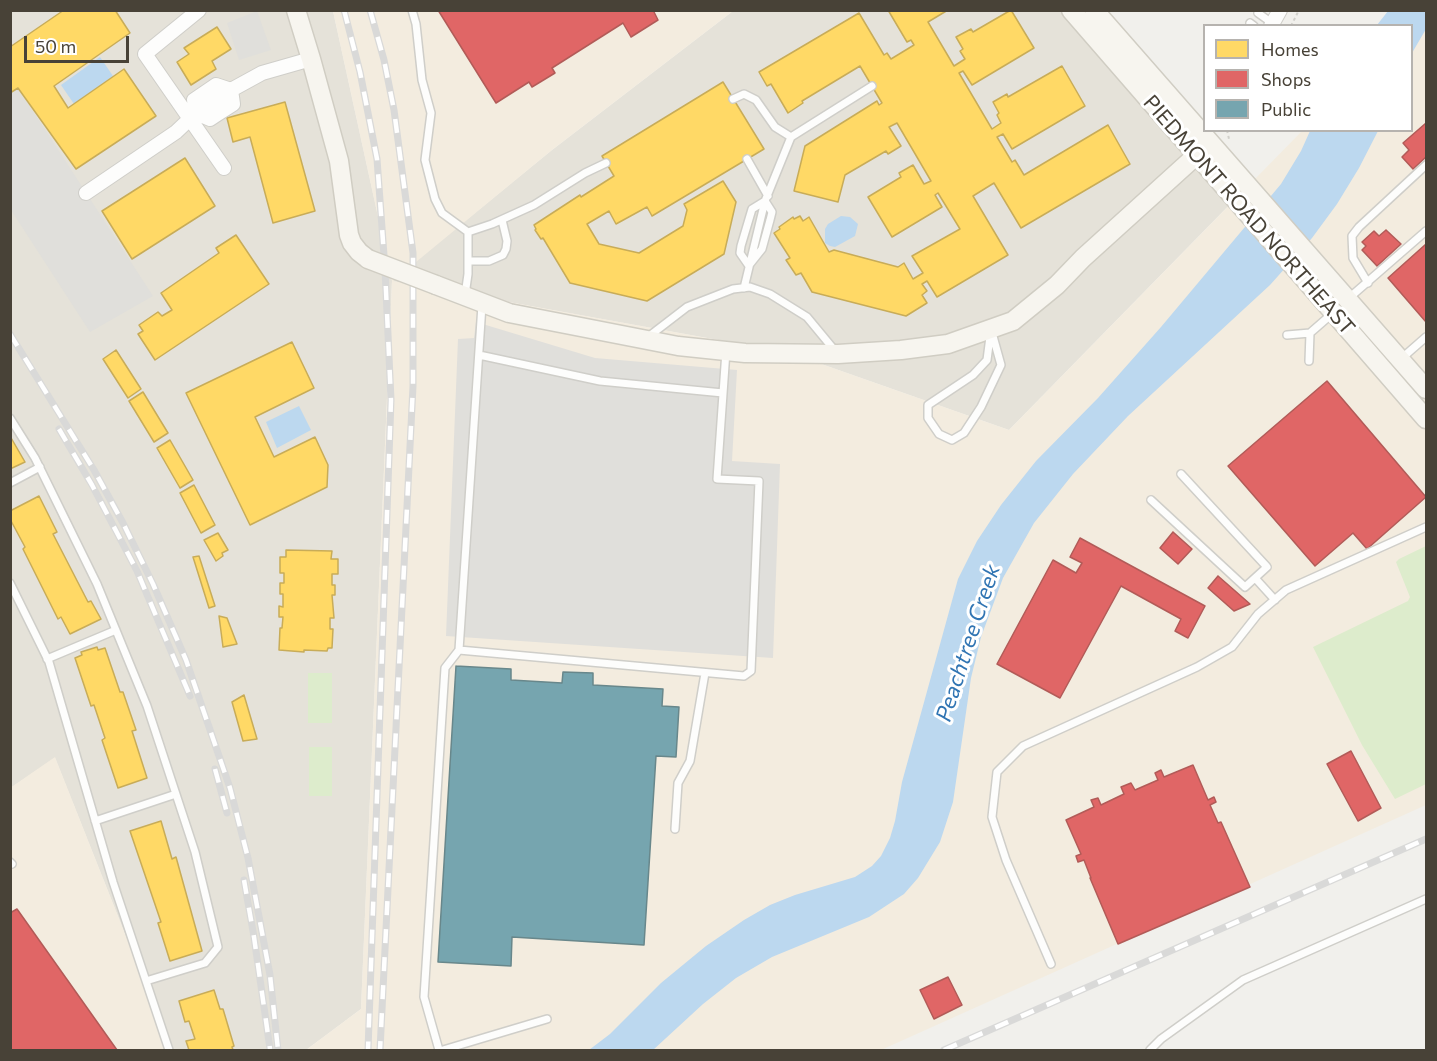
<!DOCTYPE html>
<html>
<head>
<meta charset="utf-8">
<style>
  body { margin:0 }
  #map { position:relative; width:1437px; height:1061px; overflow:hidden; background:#f1f0ec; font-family:Commissioner,sans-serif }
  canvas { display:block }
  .frame { position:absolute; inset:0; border:12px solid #484237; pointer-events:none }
  .legend { position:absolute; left:1203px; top:24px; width:210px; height:108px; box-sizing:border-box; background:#fff; border:2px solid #b6b3af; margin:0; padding:8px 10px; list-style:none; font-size:18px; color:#484237 }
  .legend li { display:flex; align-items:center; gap:12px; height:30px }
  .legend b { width:30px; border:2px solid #b6b3af }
  .scale { position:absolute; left:24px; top:36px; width:105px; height:27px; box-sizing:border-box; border:3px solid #484237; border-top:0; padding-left:8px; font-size:18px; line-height:21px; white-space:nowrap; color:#484237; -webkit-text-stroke:4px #fff; paint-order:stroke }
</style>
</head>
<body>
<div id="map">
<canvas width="1437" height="1061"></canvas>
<div class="frame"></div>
<ul class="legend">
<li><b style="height:16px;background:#ffd966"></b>Homes</li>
<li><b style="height:16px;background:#e06666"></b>Shops</li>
<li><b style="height:16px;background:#76a5af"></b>Public</li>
</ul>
<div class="scale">50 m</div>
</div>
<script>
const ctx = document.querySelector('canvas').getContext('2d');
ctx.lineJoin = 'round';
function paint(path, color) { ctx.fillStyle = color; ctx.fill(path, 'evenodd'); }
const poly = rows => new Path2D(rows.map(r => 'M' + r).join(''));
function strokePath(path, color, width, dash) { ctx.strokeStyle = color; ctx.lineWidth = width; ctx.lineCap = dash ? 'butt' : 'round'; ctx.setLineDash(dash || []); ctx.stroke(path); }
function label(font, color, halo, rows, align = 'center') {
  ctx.font = font + ' Commissioner,sans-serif'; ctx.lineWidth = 6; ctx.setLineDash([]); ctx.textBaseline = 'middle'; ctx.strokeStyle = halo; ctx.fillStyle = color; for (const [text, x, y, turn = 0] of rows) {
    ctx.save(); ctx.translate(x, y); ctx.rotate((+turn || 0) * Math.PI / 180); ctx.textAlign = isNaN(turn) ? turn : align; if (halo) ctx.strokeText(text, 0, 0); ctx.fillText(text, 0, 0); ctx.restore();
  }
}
paint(poly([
  [11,11,333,11,392,280,552,150,733,11,1072,11,1239,195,1009,430,790,353,392,281,361,1009,306,1050,171,1050,55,758,11,788]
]), '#e5e2d9');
paint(poly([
  [333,11,733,11,552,150,393,281,790,353,1009,430,1302,131,1412,130,1412,26,1426,11,1426,805,881,1050,306,1050,361,1009,392,281],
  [55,757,171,1050,11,1050,10,788]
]), '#f3ecdf');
paint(poly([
  [1426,546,1426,784,1395,799,1362,745,1313,647,1408,601,1410,597,1396,562,1399,559],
  [308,673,332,673,332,723,308,723],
  [309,747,332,747,332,796,309,796]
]), '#ddeccc');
paint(poly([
  [257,11,271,50,239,60,227,23],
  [18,88,153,296,90,332,11,210,11,93],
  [476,322,595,358,737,370,732,461,780,464,773,658,446,636,458,339,474,338]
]), '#e0dfdb');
paint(poly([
  [1388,11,1426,11,1426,29,1412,53,1412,26,1377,25],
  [100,57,113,76,74,104,61,85],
  [1310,131,1378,131,1359,168,1337,204,1312,238,1270,285,1128,416,1073,474,1034,523,1003,578,981,637,971,678,953,802,940,842,918,878,904,894,869,917,772,957,736,978,703,1004,653,1050,589,1050,610,1034,661,983,706,946,744,920,770,905,795,895,855,877,872,866,881,856,890,838,895,821,902,782,958,579,977,541,1001,505,1036,461,1098,398,1161,327,1281,184,1301,151],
  [841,216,850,217,858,224,855,236,835,247,830,246,825,243,825,229,828,224],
  [299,406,311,430,277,448,266,422]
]), '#bcd8ef');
const homes = poly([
  [64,10,115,10,130,33,54,86,68,108,124,69,156,116,76,169,18,88,10,93,10,47,64,10],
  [888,10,948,10,928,22,954,66,965,59,960,51,963,49,956,37,971,29,973,32,1011,10,1034,48,972,85,963,71,959,73,992,129,1001,123,997,115,999,113,993,102,1007,94,1008,97,1062,66,1085,106,1012,149,1003,134,997,137,1012,162,1015,160,1024,175,1108,125,1130,164,1021,228,994,183,973,196,1008,255,937,297,927,281,922,284,927,291,922,295,927,303,906,316,812,292,801,273,796,275,786,260,790,258,774,233,780,229,779,227,793,217,794,219,800,216,803,221,809,217,829,252,834,250,898,267,904,263,913,279,923,273,912,256,960,229,938,193,935,195,942,207,892,237,868,197,901,177,899,173,913,165,924,184,931,181,897,123,889,127,901,146,888,154,886,151,845,175,838,202,794,191,805,146,877,101,879,105,882,103,860,66,802,101,803,103,788,113,771,84,767,86,759,72,859,13,884,55,887,53,891,59,914,45,911,40,907,42,888,10],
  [217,27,231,49,212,61,216,69,191,85,177,62,189,54,184,48,217,27],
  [723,82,764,149,652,216,647,207,616,224,609,211,587,224,599,244,639,253,683,226,687,210,684,204,723,181,736,202,724,254,647,301,570,283,543,238,541,239,535,230,536,229,534,225,580,195,581,197,614,176,602,156,723,82],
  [285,102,315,211,273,223,250,137,233,142,227,118,285,102],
  [185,158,215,206,132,259,102,211,185,158],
  [236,235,269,284,155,360,138,334,143,331,139,325,158,312,162,316,172,310,161,293,219,253,216,248,236,235],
  [292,342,314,388,255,417,274,457,315,437,328,465,327,487,250,525,186,393,292,342],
  [116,350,141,389,128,398,103,359,116,350],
  [143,392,168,433,154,442,129,401,143,392],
  [10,436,25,462,10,469,10,436],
  [170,440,193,480,180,488,157,448,170,440],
  [194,485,215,525,201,533,180,493,194,485],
  [39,496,57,532,53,534,88,602,91,601,101,619,70,634,61,617,58,619,23,549,25,547,10,519,10,511,39,496],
  [218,533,228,550,222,553,223,556,216,561,204,540,218,533],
  [286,550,332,551,331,559,338,559,338,574,332,574,332,585,335,585,335,595,332,595,334,618,330,618,330,629,333,629,332,648,328,648,327,651,304,650,304,652,279,650,280,628,282,628,283,617,279,617,279,606,283,607,283,594,280,594,280,583,284,583,284,573,280,573,280,557,286,557,286,550],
  [199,556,215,606,209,608,193,557,199,556],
  [219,616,227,618,237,644,223,647,219,616],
  [97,647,98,650,105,648,120,692,123,692,136,730,132,731,147,778,118,788,102,740,105,738,94,705,91,706,75,658,82,655,81,652,97,647],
  [244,695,257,739,243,741,232,702,244,695],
  [161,821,172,859,176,857,202,951,170,961,158,923,161,922,130,831,161,821],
  [214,990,220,1009,223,1009,234,1046,232,1047,233,1050,189,1050,186,1041,195,1039,189,1021,185,1022,179,1001,214,990]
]);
paint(homes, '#ffd966');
strokePath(homes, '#c8ac58', 1.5);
const shops = poly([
  [438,10,653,10,658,20,631,37,623,23,552,68,555,73,532,87,529,82,496,103,438,10],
  [1426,123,1426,157,1413,169,1402,157,1409,150,1403,143,1426,123],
  [1386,230,1401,244,1377,266,1362,250,1366,246,1362,242,1374,231,1379,236,1386,230],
  [1426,244,1426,322,1388,278,1426,244],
  [1327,381,1426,497,1367,549,1353,533,1315,566,1228,466,1327,381],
  [1173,532,1192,549,1178,564,1160,548,1173,532],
  [1080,538,1205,606,1188,638,1175,631,1181,619,1121,586,1060,698,997,664,1053,560,1076,573,1082,563,1070,557,1080,538],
  [1218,576,1250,604,1234,611,1208,588,1218,576],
  [1351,751,1381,808,1358,821,1327,764,1351,751],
  [1193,765,1208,800,1214,797,1216,802,1210,805,1218,823,1221,822,1250,887,1118,944,1090,878,1091,878,1084,860,1078,862,1076,856,1081,854,1066,820,1094,807,1091,800,1098,798,1101,805,1124,794,1121,787,1131,783,1135,790,1158,780,1155,773,1161,770,1164,777,1193,765],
  [17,909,117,1050,10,1050,10,913,17,909],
  [948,977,962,1005,934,1019,920,990,948,977]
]);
paint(shops, '#e06666');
strokePath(shops, '#b25b58', 1.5);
const public = poly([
  [456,666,511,669,511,680,562,683,563,672,593,673,593,685,663,689,662,706,679,707,676,757,656,756,644,945,512,937,511,966,438,962,456,666]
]);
paint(public, '#76a5af');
strokePath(public, '#68878b', 1.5);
const service = poly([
  [412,10,416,24,422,80,431,113,425,160,435,199,442,213,468,232],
  [1258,13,1272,23],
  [1250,23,1254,26],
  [733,99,744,94,756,100,775,127,791,137],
  [747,159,768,196],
  [468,232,492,224,534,205,585,173,606,163],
  [468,261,489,261,503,255,506,249,507,241,502,220],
  [750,264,762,249,770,220,772,212,765,201],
  [749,266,740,253,741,246,752,209,765,201],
  [1368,283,1353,258,1352,236,1359,227,1426,165],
  [744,288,765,201,791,137,872,86],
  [465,295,468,274,468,232],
  [1349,298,1426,231],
  [991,329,1001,365,981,407,964,433,952,440,939,434,928,418,928,405,973,375,987,360,991,329],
  [1287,335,1310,333,1333,313],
  [648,337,687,307,733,289,750,287,770,294,807,317,836,352],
  [479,355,600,381,723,393],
  [1402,358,1426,337],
  [1309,361,1310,333],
  [10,418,35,458,97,584,147,706,195,852,218,947,205,963,146,981],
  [10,483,40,467],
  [1151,500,1245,587,1267,567,1181,474],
  [1255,578,1275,600],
  [10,583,49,662,113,882,169,1050],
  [459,650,744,676,751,671,759,481,717,479,726,351],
  [47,659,116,630],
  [95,821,176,794],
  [675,829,678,783,690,761,705,673],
  [10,862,12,864],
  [1051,964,1006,860,992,817,997,772,1023,746,1197,667,1232,647,1258,614,1286,590,1426,527],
  [439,1050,424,997,445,668,459,650,482,305],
  [443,1050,547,1019],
  [1150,1050,1161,1039,1243,980,1426,899]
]);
const minor = poly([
  [199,10,145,54,224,168],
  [1271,26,1280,10],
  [196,113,210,119,216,115,233,104,231,90],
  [196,113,194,100,216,85,231,90],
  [86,193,176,132,196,113,231,90,262,73,311,59]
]);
const secondary = poly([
  [296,10,311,59,339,161,349,235,352,243,359,252,368,259],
  [1071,10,1426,419],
  [1094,10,1426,389],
  [436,285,509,313,678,346,745,353,838,354,901,350,948,344,1013,321,1057,285,1083,258,1210,143]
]);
strokePath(service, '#cfcec9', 10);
strokePath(minor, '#cfcec9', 16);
strokePath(secondary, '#d0cdc3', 21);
strokePath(poly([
  [1291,26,1299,10],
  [1227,130,1229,139]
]), '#d1d0cb', 2, [3, 3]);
strokePath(service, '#fdfdfc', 7);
strokePath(minor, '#fdfdfc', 14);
strokePath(secondary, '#f7f5ef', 18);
const rail = poly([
  [344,10,360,72,377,159,385,269,391,400,368,1050],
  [370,10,384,60,394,110,413,253,413,386,380,1050],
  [10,334,94,470,123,523,153,584,186,660,230,788,248,858,270,975,278,1050],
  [59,429,92,485,137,571,190,696],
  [215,769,227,813],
  [244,880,254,937,270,1049],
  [944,1050,1426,839]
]);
strokePath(rail, '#d9d9d8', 7);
strokePath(rail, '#fff', 4.5, [14]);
const secondaryBridge = poly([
  [368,259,436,285]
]);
strokePath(secondaryBridge, '#d0cdc3', 21, []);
strokePath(secondaryBridge, '#f7f5ef', 18);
label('21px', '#484237', '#fff', [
  ["PIEDMONT ROAD NORTHEAST",1249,215,49]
]);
label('italic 22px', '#3175b3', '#fff', [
  ["Peachtree Creek",968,643,-72]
]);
</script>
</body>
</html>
